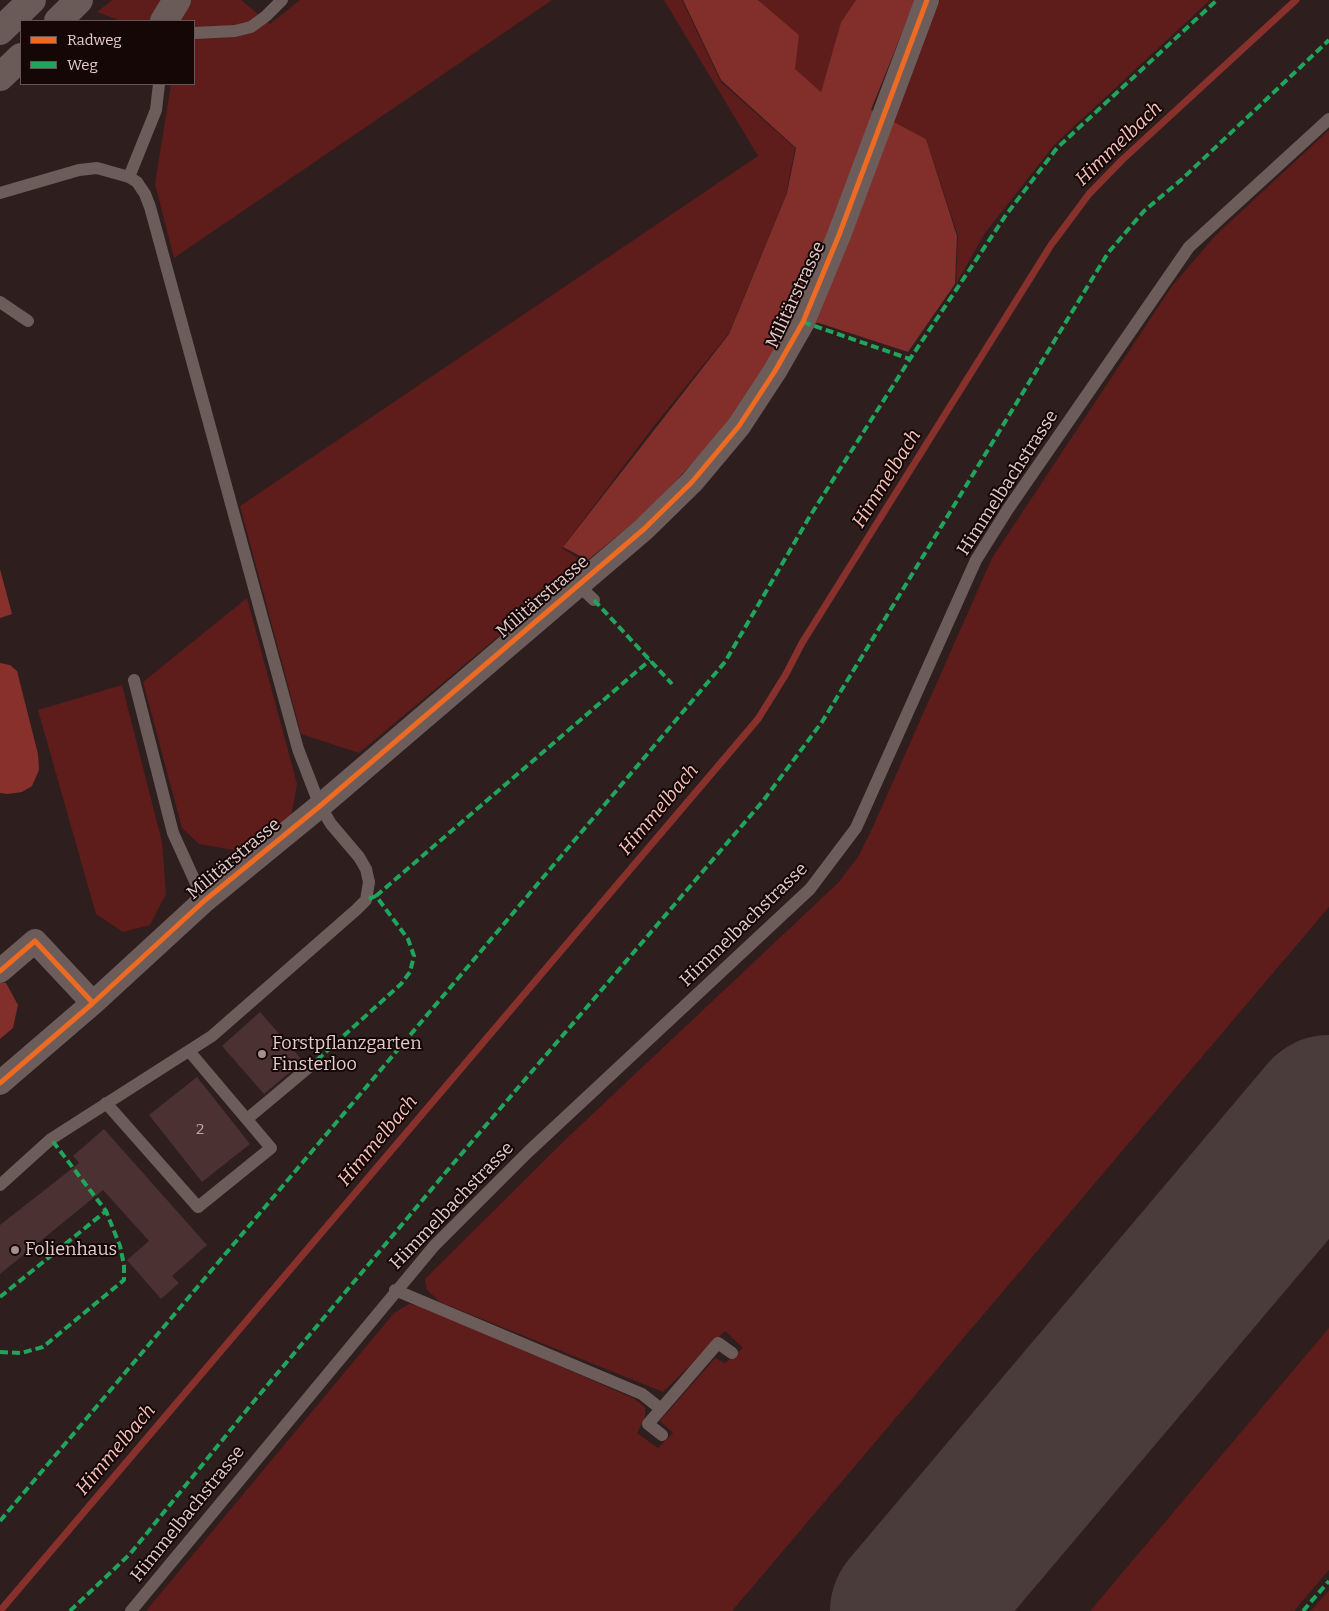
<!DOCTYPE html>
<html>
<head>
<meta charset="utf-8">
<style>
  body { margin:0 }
  #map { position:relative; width:1329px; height:1611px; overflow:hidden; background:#2e1e1d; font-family:Bitter,serif }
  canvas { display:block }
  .legend { position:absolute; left:20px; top:20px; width:175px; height:65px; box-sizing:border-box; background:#140706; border:1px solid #675654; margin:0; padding:6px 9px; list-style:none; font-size:15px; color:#e3cdca }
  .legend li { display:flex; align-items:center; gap:10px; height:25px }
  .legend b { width:25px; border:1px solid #675654 }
</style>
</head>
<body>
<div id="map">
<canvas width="1329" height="1611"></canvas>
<ul class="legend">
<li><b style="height:6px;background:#ed6a23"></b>Radweg</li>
<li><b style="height:6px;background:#20a55d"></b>Weg</li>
</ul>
</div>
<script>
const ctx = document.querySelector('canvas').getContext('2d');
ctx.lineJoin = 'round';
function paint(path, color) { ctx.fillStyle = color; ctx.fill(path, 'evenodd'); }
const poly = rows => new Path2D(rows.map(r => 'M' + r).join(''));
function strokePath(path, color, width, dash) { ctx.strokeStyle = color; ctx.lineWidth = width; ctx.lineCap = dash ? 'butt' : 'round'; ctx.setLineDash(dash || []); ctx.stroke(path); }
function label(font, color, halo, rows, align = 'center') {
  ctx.font = font + ' Bitter,serif'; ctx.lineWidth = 4; ctx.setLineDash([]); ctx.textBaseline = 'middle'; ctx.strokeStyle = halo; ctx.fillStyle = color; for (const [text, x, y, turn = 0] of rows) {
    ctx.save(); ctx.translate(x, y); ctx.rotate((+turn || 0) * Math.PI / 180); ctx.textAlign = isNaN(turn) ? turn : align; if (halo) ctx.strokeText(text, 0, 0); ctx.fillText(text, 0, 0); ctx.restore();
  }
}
paint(poly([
  [112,0,241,0,270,24,300,0,552,0,174,258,155,184,171,84,194,84,194,21,121,21,97,12],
  [664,0,682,0,721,82,795,148,786,195,729,333,654,426,562,548,586,563,359,753,301,734,240,506,758,156],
  [758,0,856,0,841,22,821,92,794,69,799,35],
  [940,0,1210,0,1055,144,985,233,956,284,958,236,926,139,893,122],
  [1329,130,1329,907,732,1611,146,1611,394,1313,409,1304,421,1306,633,1398,645,1407,645,1417,637,1433,658,1448,673,1433,660,1421,715,1358,725,1363,743,1348,725,1331,663,1392,440,1302,427,1290,425,1279,565,1140,839,882,859,855,872,829,992,558,1172,286,1216,235],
  [247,598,297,784,291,817,239,851,199,844,182,828,143,682],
  [122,685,162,842,166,894,150,925,123,932,96,914,38,710],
  [1329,1328,1329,1570,1294,1611,1090,1611],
  [1329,1590,1329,1611,1311,1611]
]), '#5e1d1a');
paint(poly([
  [683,0,758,0,799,35,795,69,821,92,841,22,856,0,915,0,871,110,926,139,957,236,955,284,908,352,819,323,803,322,730,422,651,508,588,560,563,547,729,334,787,193,796,148,721,80],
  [0,982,6,983,18,1005,13,1028,0,1039]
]), '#822e2a');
paint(poly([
  [0,569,12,614,0,618],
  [0,663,10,665,17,671,38,754,39,770,32,786,22,792,8,794,0,793]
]), '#88302c');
strokePath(poly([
  [0,1611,758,719,786,674,802,643,1051,245,1089,194,1122,160,1296,0]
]), '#88302c', 7);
strokePath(poly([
  [910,1611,1329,1115]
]), '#4a3c3a', 160);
paint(poly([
  [260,1012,303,1061,264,1094,222,1046],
  [197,1077,250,1144,202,1182,149,1115],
  [104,1129,207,1245,172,1276,179,1283,161,1299,127,1260,149,1241,103,1190,0,1274,0,1225,79,1163,73,1156]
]), '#4c3132');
strokePath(poly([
  [194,33,235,31,251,27,266,16,282,0],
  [129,177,156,110,159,84],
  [0,193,79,170,97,168,129,177,137,182,145,194,150,207,298,749,320,806,331,824,359,857,366,869,369,882,366,900,356,910,212,1036,51,1139,0,1185],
  [0,302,28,321],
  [578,585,594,600],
  [134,680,173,833,204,901],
  [106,1103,198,1207,271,1148,189,1051],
  [247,1119,308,1068],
  [395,1290,642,1394,661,1409,648,1424,662,1435],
  [661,1409,718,1343,732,1353],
  [131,1611,434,1246,528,1152,810,889,856,828,976,560,1008,509,1189,247,1329,119]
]), '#6c5d5b', 12);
strokePath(poly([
  [0,971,35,941,93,1003],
  [0,1083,93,1003,204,901,320,806,644,529,692,482,739,426,775,371,803,322,839,235,927,0]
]), '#6c5d5b', 24);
strokePath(poly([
  [58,21,79,0],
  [164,21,177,0],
  [0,31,32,0],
  [0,77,21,57]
]), '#6a5a58', 28);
strokePath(poly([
  [803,322,910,359],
  [594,600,672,684],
  [376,896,650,660],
  [308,1068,401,984,410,972,414,956,408,939,376,896,366,900],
  [0,1297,106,1211,51,1139],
  [0,1352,21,1353,43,1347,124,1280,124,1265,120,1246,106,1211],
  [0,1521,725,662,810,516,910,359,1006,215,1057,148,1217,0],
  [70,1611,130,1554,250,1406,446,1172,763,801,822,722,1108,253,1144,211,1181,180,1329,40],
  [1303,1611,1329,1581]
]), '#20a55d', 4, [8, 4]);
strokePath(poly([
  [0,971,35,941,93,1003],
  [0,1083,93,1003,204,901,320,806,644,529,692,482,739,426,775,371,803,322,839,235,927,0]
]), '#ed6a23', 5);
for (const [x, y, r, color] of [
  [262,1054,5,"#a4908d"],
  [15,1250,5,"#a4908d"]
]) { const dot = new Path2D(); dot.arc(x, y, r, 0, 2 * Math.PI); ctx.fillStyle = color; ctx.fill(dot); strokePath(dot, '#140706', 2); }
label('15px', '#bda6a4', null, [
  ["2",200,1130]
]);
label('18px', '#e3cdca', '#140706', [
  ["Militärstrasse",796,295,-65],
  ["Himmelbachstrasse",1008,483,-57],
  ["Militärstrasse",543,597,-41],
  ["Militärstrasse",234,859,-40],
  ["Himmelbachstrasse",744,925,-44],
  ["Himmelbachstrasse",452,1206,-46],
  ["Himmelbachstrasse",188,1514,-51]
]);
label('18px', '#e3cdca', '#140706', [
  ["Forstpflanzgarten",272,1044],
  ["Finsterloo",272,1065],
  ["Folienhaus",25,1250]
], 'left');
label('italic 19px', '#f9c2bc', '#140706', [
  ["Himmelbach",1119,144,-44],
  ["Himmelbach",887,479,-58],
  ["Himmelbach",659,810,-50],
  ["Himmelbach",378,1141,-50],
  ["Himmelbach",116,1450,-50]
]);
</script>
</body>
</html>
